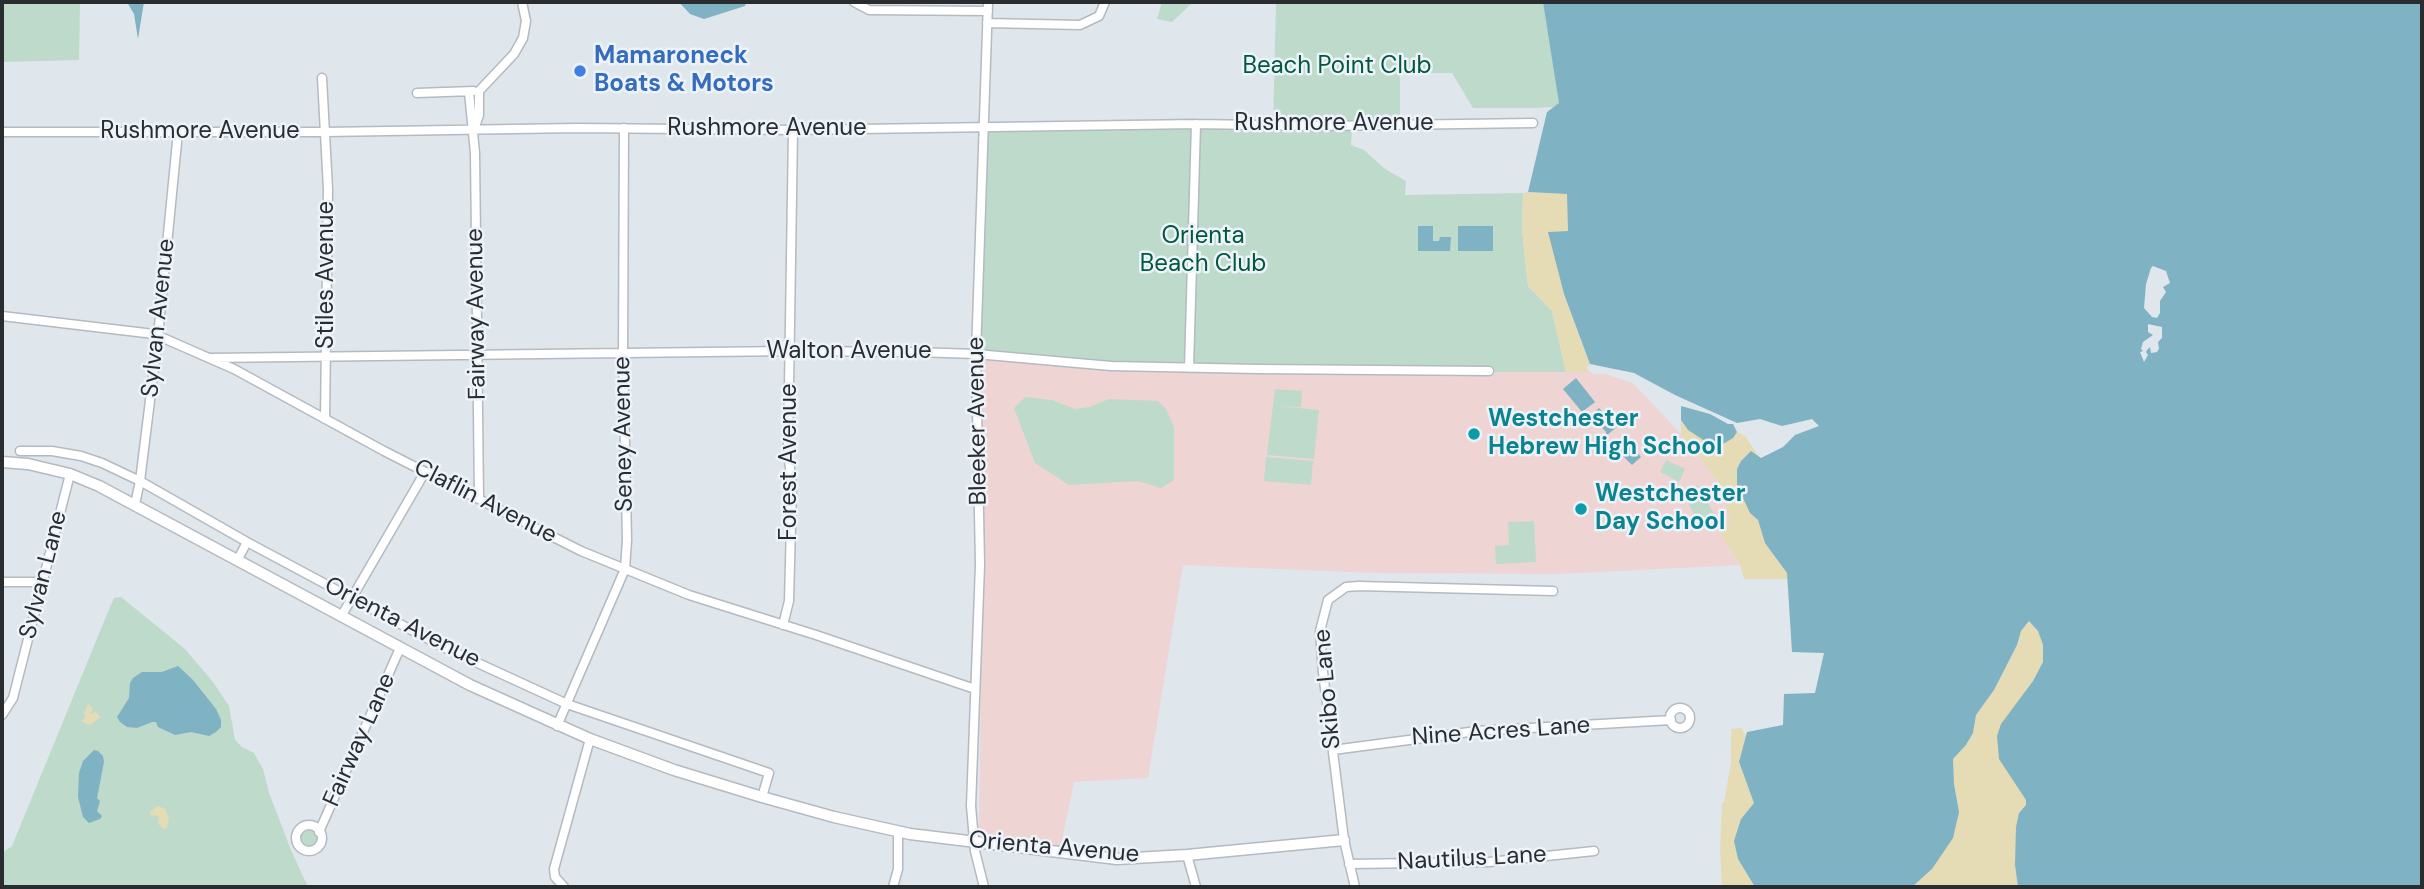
<!DOCTYPE html>
<html>
<head>
<meta charset="utf-8">
<style>
  body { margin:0 }
  #map { position:relative; width:2424px; height:889px; overflow:hidden; background:#dfe6ec; font-family:"DM Sans",sans-serif }
  canvas { display:block }
  .frame { position:absolute; inset:0; border:4px solid #2a2d2f; pointer-events:none }
</style>
</head>
<body>
<div id="map">
<canvas width="2424" height="889"></canvas>
<div class="frame"></div>
</div>
<script>
const ctx = document.querySelector('canvas').getContext('2d');
ctx.lineJoin = 'round';
function paint(path, color) { ctx.fillStyle = color; ctx.fill(path, 'evenodd'); }
const poly = rows => new Path2D(rows.map(r => 'M' + r).join(''));
function strokePath(path, color, width, dash) { ctx.strokeStyle = color; ctx.lineWidth = width; ctx.lineCap = dash ? 'butt' : 'round'; ctx.setLineDash(dash || []); ctx.stroke(path); }
function label(font, color, halo, rows, align = 'center') {
  ctx.font = font + ' "DM Sans",sans-serif'; ctx.lineWidth = 5; ctx.setLineDash([]); ctx.textBaseline = 'middle'; ctx.strokeStyle = halo; ctx.fillStyle = color; for (const [text, x, y, turn = 0] of rows) {
    ctx.save(); ctx.translate(x, y); ctx.rotate((+turn || 0) * Math.PI / 180); ctx.textAlign = isNaN(turn) ? turn : align; if (halo) ctx.strokeText(text, 0, 0); ctx.fillText(text, 0, 0); ctx.restore();
  }
}
paint(poly([
  [979,355,1197,372,1590,372,1593,374,1605,374,1633,383,1681,434,1717,480,1731,519,1720,534,1740,565,1558,574,1376,573,1183,565,1148,778,1074,782,1060,850,979,835,981,678]
]), '#efd4d4');
paint(poly([
  [2,2,80,2,79,60,2,62],
  [1162,2,1193,2,1172,22,1157,19],
  [1276,2,1543,2,1560,103,1555,107,1533,108,1473,108,1452,73,1400,73,1400,127,1352,130,1351,145,1364,150,1385,169,1406,181,1405,195,1523,193,1522,229,1528,286,1552,311,1566,372,1197,372,979,355,987,129,1273,129],
  [1275,389,1302,391,1301,407,1277,406,1319,410,1314,459,1267,455],
  [1025,397,1052,400,1075,409,1089,407,1109,399,1158,401,1166,409,1174,427,1174,480,1161,488,1138,481,1069,485,1035,463,1014,408],
  [1266,457,1313,461,1311,485,1264,481],
  [1666,460,1685,469,1679,482,1660,472],
  [1697,485,1715,515,1700,524,1683,494],
  [1534,521,1536,562,1496,564,1495,546,1509,545,1508,522],
  [121,597,185,649,213,682,229,706,235,740,242,747,254,753,263,769,269,793,291,850,308,887,2,887,2,853,12,846,110,607,114,598],
  '300 838a9 9 0 1 1 18 0a9 9 0 1 1-18 0Z'
]), '#bedacb');
paint(poly([
  [1528,192,1567,194,1568,231,1549,232,1564,294,1590,364,1586,368,1590,372,1566,372,1552,311,1528,286,1522,229,1523,193],
  [1681,420,1688,430,1733,438,1737,432,1745,436,1760,458,1738,469,1750,513,1758,520,1765,543,1787,573,1788,579,1744,579,1740,565,1720,534,1730,518,1717,480,1681,434],
  [2029,621,2038,631,2043,645,2043,662,2033,681,2026,805,2019,813,2015,865,2018,887,1912,887,1932,869,1959,812,1954,784,1953,759,1966,745,1973,733,1976,715,1994,690,2017,645,2021,631],
  [88,704,93,708,90,715,95,712,101,717,90,725,81,721,86,717,84,713],
  [1741,728,1746,736,1739,763,1754,803,1741,819,1738,859,1755,887,1722,887,1720,849,1722,803,1724,802,1731,762,1731,729],
  [158,806,165,809,169,818,167,828,164,829,158,824,159,816,150,815,151,811]
]), '#e5dcb6');
paint(poly([
  [127,2,144,2,138,39,134,14],
  [679,2,746,2,745,6,704,19,690,14],
  [1543,2,2422,2,2422,887,2018,887,2015,865,2016,827,2019,813,2026,805,2026,800,1999,759,1997,736,2001,724,2033,681,2043,662,2043,645,2038,631,2029,621,2021,631,2017,645,1994,690,1976,715,1973,733,1966,745,1953,759,1954,784,1959,812,1953,838,1932,869,1912,887,1755,887,1738,859,1734,841,1741,819,1754,803,1739,762,1747,732,1783,725,1784,694,1815,693,1824,653,1792,652,1787,573,1765,543,1758,520,1750,513,1737,485,1737,469,1741,461,1751,451,1761,458,1783,447,1795,435,1819,426,1812,419,1782,426,1760,419,1737,423,1675,395,1634,373,1590,364,1564,294,1548,232,1568,231,1567,194,1528,192,1547,112,1559,103],
  [2153,266,2166,271,2170,283,2163,287,2166,292,2160,301,2160,313,2157,318,2152,317,2144,308,2146,284,2151,268],
  [2148,324,2162,327,2162,338,2158,342,2159,349,2157,352,2151,353,2150,347,2147,350,2146,352,2148,355,2144,362,2140,352,2143,351,2141,349,2143,342,2153,335,2148,332],
  [1418,226,1433,226,1433,241,1439,241,1440,237,1451,237,1450,251,1418,251],
  [1458,226,1493,226,1493,251,1458,251],
  [1576,378,1595,402,1582,412,1563,389],
  [1681,406,1710,414,1728,424,1733,424,1737,432,1733,438,1723,444,1708,443,1688,430,1681,420],
  [1599,408,1612,424,1615,423,1618,426,1606,436,1606,432,1591,415],
  [1627,436,1629,439,1628,441,1641,457,1632,465,1614,447],
  [178,666,193,680,216,709,221,720,221,727,216,732,209,736,191,732,175,735,158,727,156,722,152,722,137,728,127,727,120,722,117,717,129,698,130,683,133,678,142,672,162,672],
  [94,750,98,751,103,756,104,762,97,798,100,801,97,811,102,816,100,819,89,823,83,817,78,797,79,773,83,761]
]), '#7fb2c2');
const minor = poly([
  [854,2,869,10,988,11],
  [987,23,1080,25,1099,16,1105,2],
  [322,78,328,189,325,419],
  [469,92,475,153,479,499],
  [417,93,473,91],
  [474,130,479,115,479,91,514,54,523,38,526,21,522,2],
  [2,132,325,132,577,128,793,130,1196,124,1319,126,1533,123],
  [2,316,154,334,234,369,384,451,581,551,689,595,816,635,975,689],
  [210,358,790,351,915,352,976,354,1111,366,1258,369,1489,371],
  [1189,368,1196,124],
  [20,451,52,451,81,456,102,463,140,481,247,542,445,648,567,704,769,773,762,797],
  [135,504,140,481,158,336,178,132],
  [238,559,247,542],
  [2,582,43,582],
  [342,615,425,472],
  [783,625,789,601,792,486,788,451,793,130],
  '1670 718a10 10 0 1 1 20 0a10 10 0 1 1-20 0Z',
  [2,715,13,698,70,474],
  [557,726,625,569,627,540,623,354,624,128],
  [1333,750,1477,731,1671,720],
  '296 838a13 13 0 1 1 26 0a13 13 0 1 1-26 0Z',
  [319,832,400,648],
  [1187,855,1196,887],
  [1349,864,1489,862,1594,851],
  [564,887,555,877,554,869,590,739],
  [893,887,898,869,898,831],
  [984,887,975,851,971,806,980,565,976,354,988,2],
  [1355,887,1344,840,1323,672,1320,631,1328,600,1346,587,1359,586,1553,591]
]);
const tertiary = poly([
  [2,462,28,464,70,474,99,486,470,685,590,739,674,770,762,797,834,817,910,834,1117,859,1187,855,1344,840]
]);
strokePath(minor, '#b4bac1', 11);
strokePath(tertiary, '#b4bac1', 13);
strokePath(minor, '#fff', 8);
strokePath(tertiary, '#fff', 10);
for (const [x, y, r, color] of [
  [580,71,7,"#3f7fe0"],
  [1474,434,7,"#0f9aa8"],
  [1581,509,7,"#0f9aa8"]
]) { const dot = new Path2D(); dot.arc(x, y, r, 0, 2 * Math.PI); ctx.fillStyle = color; ctx.fill(dot); strokePath(dot, '#edf3fa', 2.5); }
label('bold 24px', '#366cbe', '#edf3fa', [
  ["Mamaroneck",594,57],
  ["Boats & Motors",594,85]
], 'left');
label('24px', '#02583a', '#edf3fa', [
  ["Beach Point Club",1337,67],
  ["Orienta",1203,237],
  ["Beach Club",1203,265]
]);
label('24px', '#2a2d2f', '#edf3fa', [
  ["Rushmore Avenue",1334,124],
  ["Rushmore Avenue",767,129],
  ["Rushmore Avenue",200,132],
  ["Stiles Avenue",327,275,-90],
  ["Fairway Avenue",477,314,-91],
  ["Sylvan Avenue",159,318,-84],
  ["Walton Avenue",849,352],
  ["Bleeker Avenue",978,421,-91],
  ["Seney Avenue",624,434,-91],
  ["Forest Avenue",790,462,-90],
  ["Claflin Avenue",485,502,27],
  ["Sylvan Lane",44,575,-76],
  ["Orienta Avenue",402,623,27],
  ["Skibo Lane",1328,689,-95],
  ["Nine Acres Lane",1501,732,-4],
  ["Fairway Lane",360,740,-66],
  ["Orienta Avenue",1054,848,5],
  ["Nautilus Lane",1472,859,-3]
]);
label('bold 24px', '#0d838f', '#edf3fa', [
  ["Westchester",1488,420],
  ["Hebrew High School",1488,448],
  ["Westchester",1595,495],
  ["Day School",1595,523]
], 'left');
</script>
</body>
</html>
